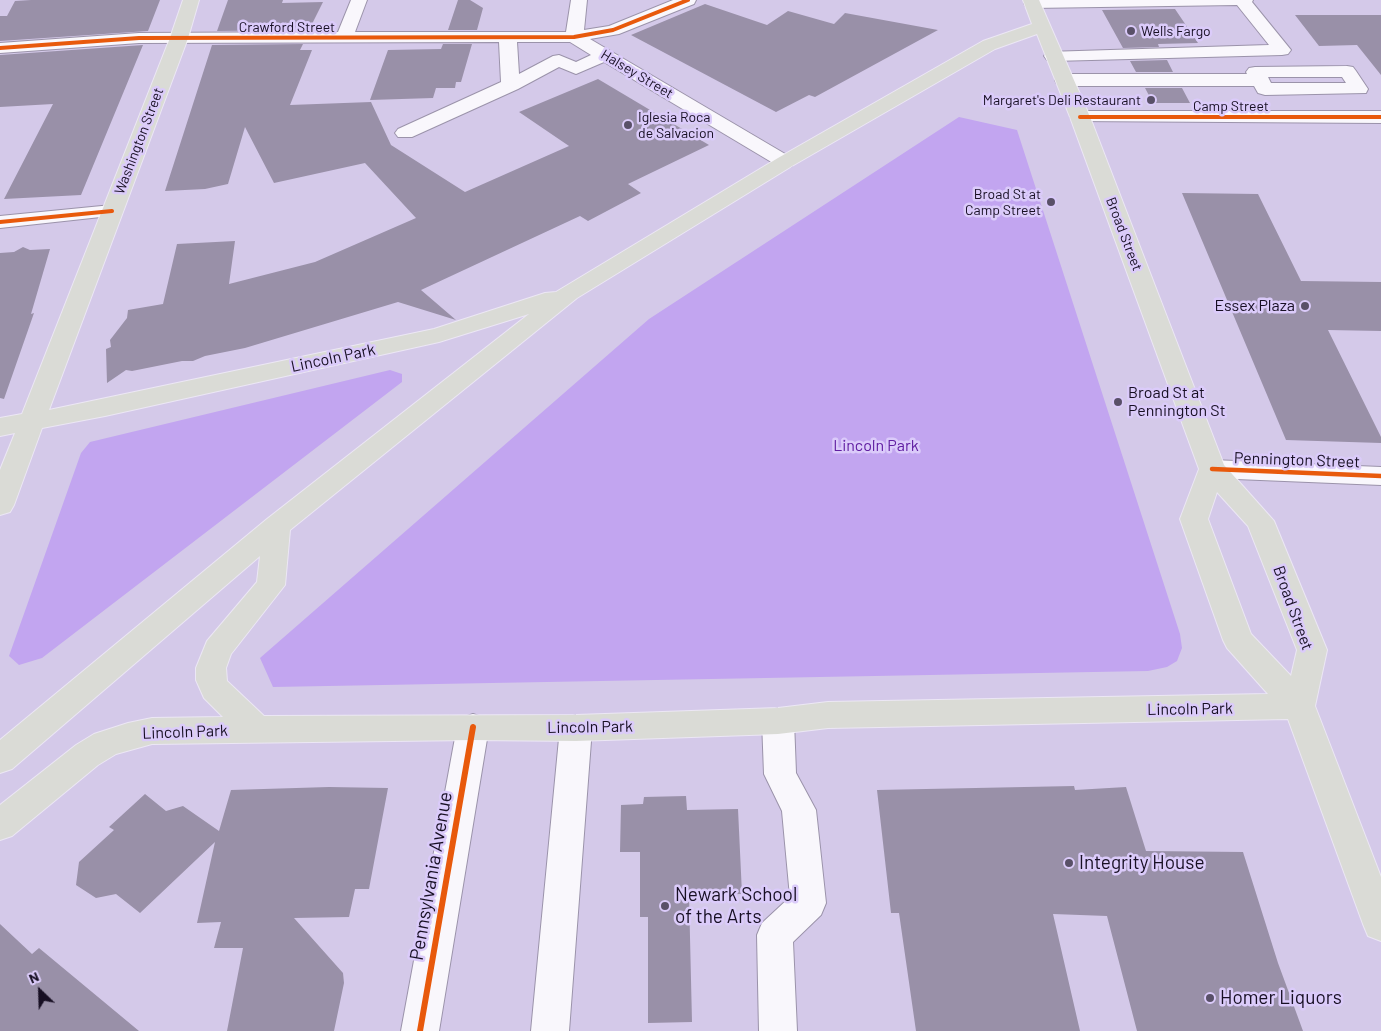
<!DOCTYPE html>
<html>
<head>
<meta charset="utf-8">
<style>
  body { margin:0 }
  #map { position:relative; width:1381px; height:1031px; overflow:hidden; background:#d4c9e9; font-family:Barlow,sans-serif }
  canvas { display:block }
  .north { position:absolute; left:15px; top:966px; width:50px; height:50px; -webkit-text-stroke:4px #dbcbfa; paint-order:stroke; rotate:336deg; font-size:14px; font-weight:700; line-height:20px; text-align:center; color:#170f23 }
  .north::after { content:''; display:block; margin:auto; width:18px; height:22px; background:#170f23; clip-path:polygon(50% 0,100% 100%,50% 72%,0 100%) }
</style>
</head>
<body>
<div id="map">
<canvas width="1381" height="1031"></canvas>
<div class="north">N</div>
</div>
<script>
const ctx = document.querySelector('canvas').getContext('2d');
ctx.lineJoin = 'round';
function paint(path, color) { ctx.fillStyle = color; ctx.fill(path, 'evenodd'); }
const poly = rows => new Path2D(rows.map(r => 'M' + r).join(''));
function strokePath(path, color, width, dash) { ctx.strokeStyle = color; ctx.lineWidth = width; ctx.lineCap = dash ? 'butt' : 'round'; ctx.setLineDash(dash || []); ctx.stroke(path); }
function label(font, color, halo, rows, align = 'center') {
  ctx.font = font + ' Barlow,sans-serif'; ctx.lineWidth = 5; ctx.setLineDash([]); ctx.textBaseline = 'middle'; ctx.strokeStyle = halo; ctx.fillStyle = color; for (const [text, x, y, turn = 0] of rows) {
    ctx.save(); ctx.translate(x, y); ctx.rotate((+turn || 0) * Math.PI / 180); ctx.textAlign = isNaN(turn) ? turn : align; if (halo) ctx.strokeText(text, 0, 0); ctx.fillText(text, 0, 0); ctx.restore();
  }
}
paint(poly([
  [959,117,1017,130,1180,634,1182,648,1177,661,1167,667,1148,671,273,687,260,658,649,319],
  [390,370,402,374,402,382,42,658,19,665,9,656,81,453,90,442]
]), '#c2a5f0');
paint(poly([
  [31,0,160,0,148,31,0,41,0,16,7,16,15,1],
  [228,0,283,0,282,3,323,2,309,30,217,31],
  [458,0,470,0,483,8,477,30,448,30],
  [705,4,767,25,788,11,834,24,845,13,938,30,815,97,809,95,776,112,631,35],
  [1175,9,1198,43,1158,44,1159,47,1123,48,1102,10],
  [1295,15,1381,15,1381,75,1357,45,1319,46],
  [303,44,300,50,312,50,290,105,371,102,391,145,465,192,569,146,519,112,598,79,709,145,628,184,641,193,588,221,580,216,421,290,456,320,398,302,245,348,205,356,193,361,182,361,132,371,126,370,107,383,106,349,111,347,110,340,127,318,128,310,163,304,177,244,235,241,229,284,315,262,416,218,365,163,274,183,245,127,228,184,205,189,165,191,212,45],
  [443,44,472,44,461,82,456,82,455,88,436,88,433,98,370,100,388,50,441,49],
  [143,45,81,195,4,199,53,104,0,107,0,55],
  [1167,60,1173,72,1136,72,1130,61],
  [1145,88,1182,88,1190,103,1153,103],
  [1182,193,1258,194,1301,281,1381,282,1381,331,1328,330,1381,437,1381,443,1286,440],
  [23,247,30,250,50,249,31,314,34,313,4,399,0,398,0,253,14,252],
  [1074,786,1075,790,1126,787,1146,851,1243,852,1278,963,1303,1031,1137,1031,1107,916,1053,914,1080,1031,916,1031,899,913,891,913,877,790],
  [329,787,388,788,369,889,355,889,349,917,294,918,343,973,344,983,334,1031,227,1031,243,948,214,948,221,922,197,923,215,842,140,913,116,894,96,898,76,885,79,862,114,830,109,827,145,794,166,811,183,806,219,831,231,790],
  [686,796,687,810,738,809,742,894,689,895,692,1022,648,1023,648,917,640,917,640,852,620,852,621,805,643,804,644,797],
  [0,924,32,954,39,948,139,1031,0,1031]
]), '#9990a8');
const minor = poly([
  [351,0,367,0,355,32,566,32,571,0,587,0,584,30,609,26,673,0,696,0,694,4,619,34,590,39,792,158,795,162,792,166,785,168,778,166,604,62,576,74,559,67,518,89,412,137,398,137,395,133,398,129,501,82,499,42,139,43,0,53,0,43,139,33,338,32,351,0],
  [517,42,570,42,591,55,576,62,559,55,553,56,519,74,517,42],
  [1026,0,1253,0,1252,2,1291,50,1288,54,1282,55,1053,61,1047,60,1044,56,1047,52,1269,45,1237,5,1032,8,1026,7,1024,3,1026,0],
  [1347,66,1353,67,1356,71,1368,89,1366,93,1265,95,1258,93,1254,86,1064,86,1057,84,1055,80,1057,76,1064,74,1247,74,1246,72,1249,68,1255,67,1347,66],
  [1268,77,1342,77,1346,83,1271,83,1268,77],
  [1080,111,1381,111,1381,123,1073,121,1070,117,1073,113,1080,111],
  [112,205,119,207,123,211,119,215,0,228,0,216,112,205],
  [1212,460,1381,467,1381,485,1212,478,1203,476,1199,469,1203,462,1212,460],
  [778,708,789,712,794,721,796,773,816,810,826,903,821,915,793,942,797,1031,759,1031,757,935,762,923,790,897,782,811,764,774,762,721,767,712,778,708],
  [473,714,484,718,489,727,439,1031,401,1031,457,727,462,718,473,714],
  [576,715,587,719,592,728,569,1031,531,1031,560,728,565,719,576,715]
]);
const major = poly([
  [183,0,199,0,188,38,49,410,434,329,545,293,556,292,778,158,983,41,1032,24,1023,0,1039,0,1090,117,1224,465,1274,521,1327,650,1315,706,1381,877,1381,941,1368,936,1363,924,1288,719,828,728,778,734,576,741,473,740,152,744,116,754,98,765,12,836,0,840,0,805,76,745,94,734,128,723,152,718,223,717,204,698,196,680,196,668,207,641,257,582,260,556,12,769,0,773,0,740,267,519,529,314,439,342,105,416,42,428,14,505,10,512,0,515,0,470,15,433,0,436,0,418,22,414,170,38,183,0],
  [1037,34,1070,117,1199,469,1180,519,1223,640,1227,648,1268,694,828,702,778,708,576,715,264,716,227,681,226,668,231,654,285,585,290,530,577,298,792,166,995,49,1037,34],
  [1217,492,1248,526,1297,650,1291,676,1251,634,1208,519,1217,492]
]);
strokePath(minor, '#9b93aa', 2);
strokePath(major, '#ece7f5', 2);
paint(minor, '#f9f7fc');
paint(major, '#dadbd6');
strokePath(poly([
  [0,48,139,38,574,37,613,30,688,0],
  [1080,117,1381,117],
  [0,222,112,211]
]), '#e8590c', 4);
strokePath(poly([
  [1212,469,1381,476]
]), '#e8590c', 4.5);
strokePath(poly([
  [420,1031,473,727]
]), '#e8590c', 6);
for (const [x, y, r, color] of [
  [1131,31,5,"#595068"],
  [1151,100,5,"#595068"],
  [628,125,5,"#595068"],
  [1051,202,5,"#595068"],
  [1305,306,5,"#595068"],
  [1118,402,5,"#595068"],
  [1069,863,5,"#595068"],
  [665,906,5,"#595068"],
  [1210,998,5,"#595068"]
]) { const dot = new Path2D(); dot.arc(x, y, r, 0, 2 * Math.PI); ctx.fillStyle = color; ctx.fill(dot); strokePath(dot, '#dbcbfa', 2); }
label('14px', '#170f23', '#dbcbfa', [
  ["Crawford Street",287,27],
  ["Halsey Street",637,74,31],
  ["Camp Street",1231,106],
  ["Washington Street",139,141,-69],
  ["Broad Street",1124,234,69]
]);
label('14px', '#170f23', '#dbcbfa', [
  ["Wells Fargo",1141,31],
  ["Margaret's Deli Restaurant",1141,100,"right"],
  ["Iglesia Roca",638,117],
  ["de Salvacion",638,133],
  ["Broad St at",1041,194,"right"],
  ["Camp Street",1041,210,"right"]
], 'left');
label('16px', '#170f23', '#dbcbfa', [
  ["Essex Plaza",1295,306],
  ["Broad St at",1128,393,"left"],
  ["Pennington St",1128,411,"left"]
], 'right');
label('16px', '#170f23', '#dbcbfa', [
  ["Lincoln Park",333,358,-12],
  ["Pennington Street",1297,460,2],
  ["Broad Street",1293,608,70],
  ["Lincoln Park",1190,709,-1],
  ["Lincoln Park",590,727,-1],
  ["Lincoln Park",185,732,-2]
]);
label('16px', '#611fa2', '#dbcbfa', [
  ["Lincoln Park",876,446]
]);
label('19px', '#170f23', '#dbcbfa', [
  ["Integrity House",1079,863],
  ["Newark School",675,895],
  ["of the Arts",675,917],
  ["Homer Liquors",1220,998]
], 'left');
label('19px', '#170f23', '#dbcbfa', [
  ["Pennsylvania Avenue",431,876,-80]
]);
</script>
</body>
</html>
